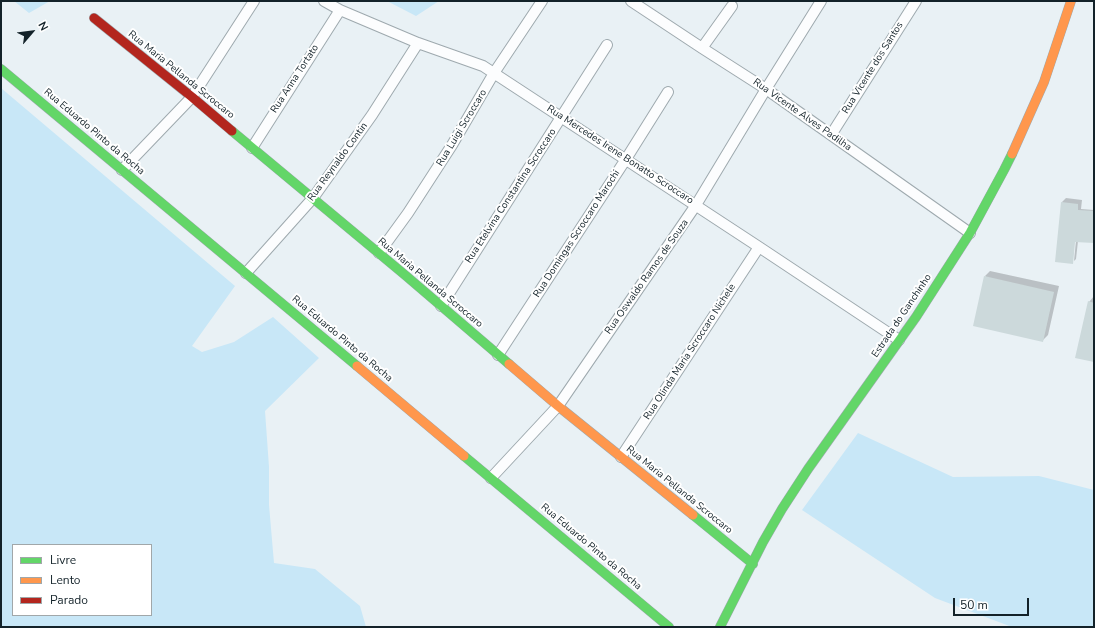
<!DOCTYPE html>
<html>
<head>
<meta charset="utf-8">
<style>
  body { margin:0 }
  #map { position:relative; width:1095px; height:628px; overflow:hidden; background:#e9f1f5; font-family:"Nunito Sans",sans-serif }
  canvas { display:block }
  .frame { position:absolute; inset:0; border:2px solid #132229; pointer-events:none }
  .legend { position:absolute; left:12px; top:544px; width:140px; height:72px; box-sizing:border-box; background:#fff; border:1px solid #a1a7a9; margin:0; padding:5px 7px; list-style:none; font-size:12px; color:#132229 }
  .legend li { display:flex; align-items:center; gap:8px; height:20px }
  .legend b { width:20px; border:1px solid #a1a7a9 }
  .north { position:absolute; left:12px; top:12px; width:40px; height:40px; -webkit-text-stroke:3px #fff; paint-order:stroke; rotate:62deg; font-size:11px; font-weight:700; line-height:16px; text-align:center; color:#132229 }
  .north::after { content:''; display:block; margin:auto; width:14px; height:18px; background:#132229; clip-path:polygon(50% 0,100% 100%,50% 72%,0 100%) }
  .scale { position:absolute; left:953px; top:598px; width:76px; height:18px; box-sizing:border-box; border:2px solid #132229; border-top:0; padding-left:5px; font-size:12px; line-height:14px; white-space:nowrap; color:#132229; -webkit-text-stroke:3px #fff; paint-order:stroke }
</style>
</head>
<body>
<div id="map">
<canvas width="1095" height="628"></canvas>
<div class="frame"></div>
<ul class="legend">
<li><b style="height:5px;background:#63d668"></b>Livre</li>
<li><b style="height:5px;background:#ff974d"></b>Lento</li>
<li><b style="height:5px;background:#b3261e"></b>Parado</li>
</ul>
<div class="north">N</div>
<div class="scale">50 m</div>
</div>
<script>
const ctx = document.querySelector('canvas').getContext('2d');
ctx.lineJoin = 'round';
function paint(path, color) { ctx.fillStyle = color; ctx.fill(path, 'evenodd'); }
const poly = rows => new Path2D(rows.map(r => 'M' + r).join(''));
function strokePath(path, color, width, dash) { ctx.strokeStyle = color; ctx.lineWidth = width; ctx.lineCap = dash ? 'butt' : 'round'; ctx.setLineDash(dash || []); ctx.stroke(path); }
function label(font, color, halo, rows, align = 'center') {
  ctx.font = font + ' "Nunito Sans",sans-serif'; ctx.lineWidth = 4; ctx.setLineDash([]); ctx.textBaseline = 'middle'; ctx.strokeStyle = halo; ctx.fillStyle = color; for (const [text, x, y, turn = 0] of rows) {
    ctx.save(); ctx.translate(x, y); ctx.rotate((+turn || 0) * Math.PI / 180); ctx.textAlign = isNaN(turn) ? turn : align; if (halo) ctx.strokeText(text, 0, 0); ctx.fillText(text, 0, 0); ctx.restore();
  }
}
paint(poly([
  [14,1,50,1,29,13],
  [387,1,439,1,416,16],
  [1,88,235,286,192,346,202,352,234,342,273,317,319,358,265,411,269,467,269,505,274,563,315,569,360,606,366,627,1,627],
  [13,545,151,545,151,615,13,615],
  [858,433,953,477,1039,476,1094,490,1094,627,1012,627,935,598,802,510]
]), '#c8e7f7');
paint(poly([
  [1066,198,1082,200,1081,209,1094,210,1094,242,1078,241,1076,259,1074,261,1076,241,1074,241,1062,202],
  [990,271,1059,286,1048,335,1042,341,985,276],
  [1094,296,1094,361,1089,302]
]), '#0003');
paint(poly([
  [1061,202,1078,204,1078,210,1094,211,1094,243,1075,242,1073,264,1055,262],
  [984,276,1054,292,1043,342,973,326],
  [1088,301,1094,303,1094,362,1075,358]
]), '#ccd9db');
const street = poly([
  [324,1,340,10,418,43,483,66,759,247,899,340],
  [631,1,702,48,766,89,970,233],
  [702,48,732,6],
  [831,135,916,1],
  [252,148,340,10],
  [122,170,192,97,254,1],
  [379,253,408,213,452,145,494,73,542,1],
  [246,273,313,198,372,115,418,43],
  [441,306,607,45],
  [498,355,626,159,668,92],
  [621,457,759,247],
  [491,478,558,406,696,205,766,89,821,1]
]);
const fast = poly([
  [1,69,357,366],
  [232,131,405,275,509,364],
  [464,456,669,627],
  [693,515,753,564],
  [720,627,763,542,782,509,808,469,916,317,970,233,1004,170,1012,154]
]);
const slow = poly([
  [1012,154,1044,82,1071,1],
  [509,364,558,406,693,515],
  [357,366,464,456]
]);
const jam = poly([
  [94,18,192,97,232,131]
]);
strokePath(street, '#9ea9ae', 12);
strokePath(fast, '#9ea9ae', 10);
strokePath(slow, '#9ea9ae', 10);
strokePath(jam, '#9ea9ae', 10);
strokePath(street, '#fcfdfe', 10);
strokePath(fast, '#63d668', 9);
strokePath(slow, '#ff974d', 9);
strokePath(jam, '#b3261e', 9);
label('10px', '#132229', '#fff', [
  ["Rua Vicente dos Santos",873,68,-58],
  ["Rua Maria Pellanda Scroccaro",181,75,39],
  ["Rua Anna Tortato",295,79,-57],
  ["Rua Vicente Alves Padilha",802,115,35],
  ["Rua Luigi Scroccaro",462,128,-59],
  ["Rua Eduardo Pinto da Rocha",94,132,40],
  ["Rua Mercedes Irene Bonatto Scroccaro",620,155,33],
  ["Rua Reynaldo Contin",338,162,-54],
  ["Rua Etelvina Constantina Scroccaro",511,196,-57],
  ["Rua Domingas Scroccaro Marochi",577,234,-57],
  ["Rua Oswaldo Ramos de Souza",647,277,-55],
  ["Rua Maria Pellanda Scroccaro",430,283,40],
  ["Estrada do Ganchinho",902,316,-56],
  ["Rua Eduardo Pinto da Rocha",342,339,40],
  ["Rua Olinda Maria Scroccaro Nichele",690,352,-57],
  ["Rua Maria Pellanda Scroccaro",679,490,39],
  ["Rua Eduardo Pinto da Rocha",591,547,40]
]);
</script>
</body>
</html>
